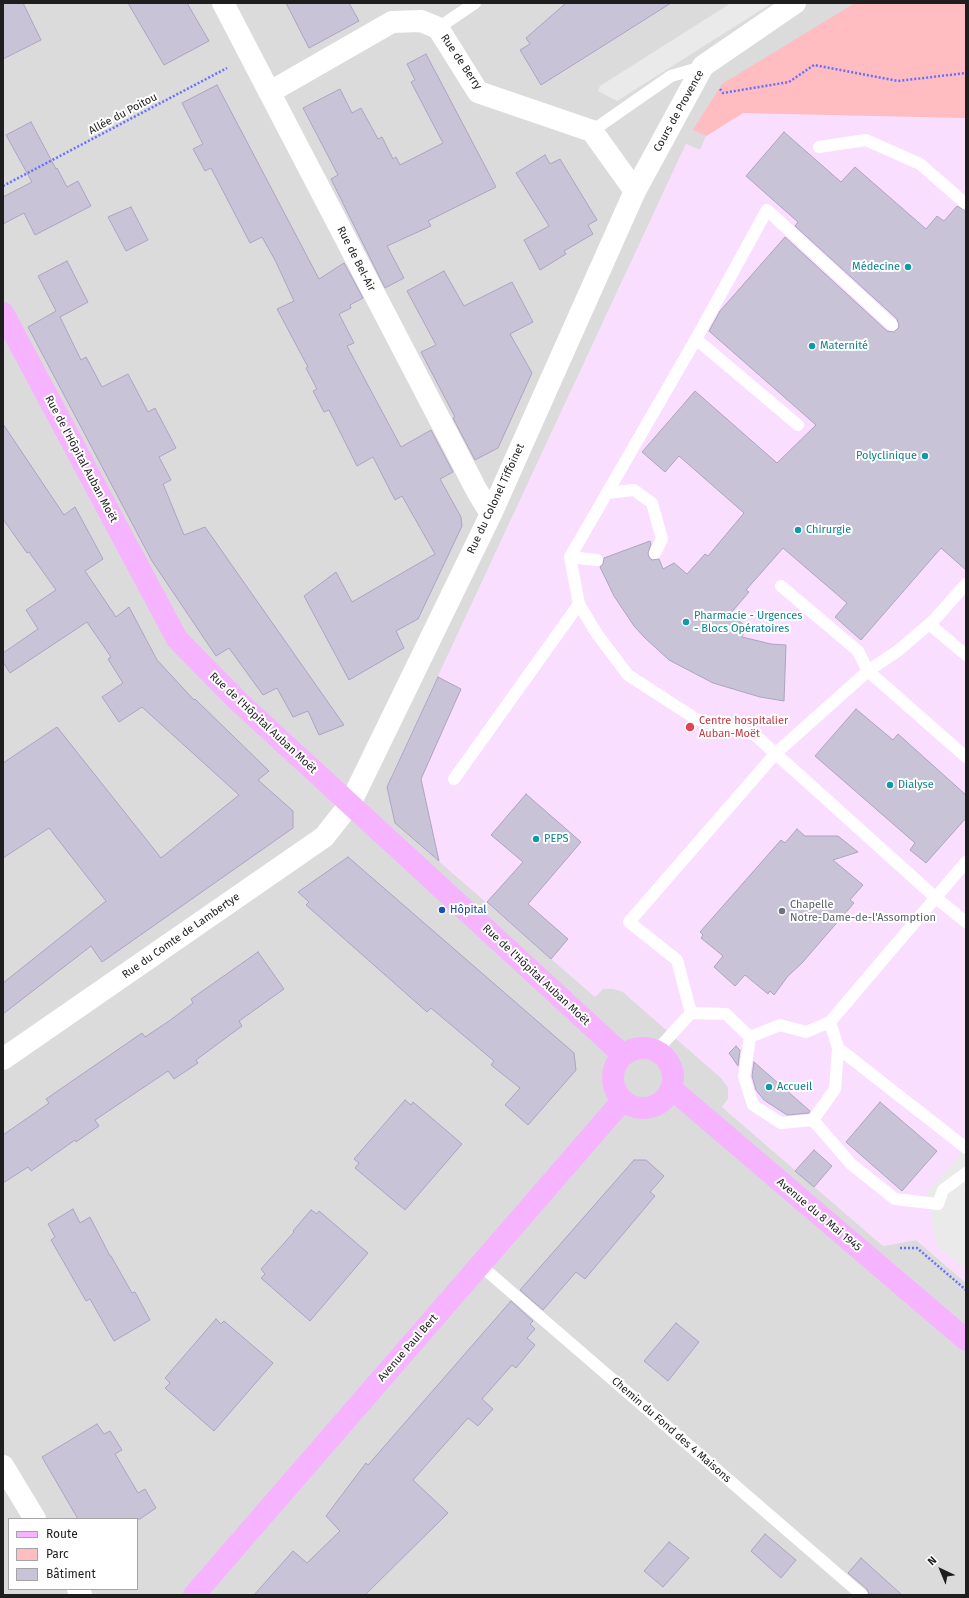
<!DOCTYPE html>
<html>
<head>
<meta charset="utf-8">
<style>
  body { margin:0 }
  #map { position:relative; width:969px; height:1598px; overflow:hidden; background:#eae3f0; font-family:"Fira Sans",sans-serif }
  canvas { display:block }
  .frame { position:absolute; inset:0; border:4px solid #1e1e1e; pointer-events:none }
  .legend { position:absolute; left:8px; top:1518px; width:130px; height:72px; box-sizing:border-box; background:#fff; border:1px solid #a5a5a5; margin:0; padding:5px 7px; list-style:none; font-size:12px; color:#1e1e1e }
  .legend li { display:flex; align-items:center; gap:8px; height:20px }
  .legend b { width:20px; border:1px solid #a5a5a5 }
  .north { position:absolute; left:921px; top:1550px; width:40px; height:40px; -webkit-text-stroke:3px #fff; paint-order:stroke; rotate:316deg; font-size:11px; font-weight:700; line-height:16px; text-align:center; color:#1e1e1e }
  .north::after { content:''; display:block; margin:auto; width:14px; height:18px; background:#1e1e1e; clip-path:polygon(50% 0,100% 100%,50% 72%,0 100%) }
</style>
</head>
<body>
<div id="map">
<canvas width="969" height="1598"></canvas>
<div class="frame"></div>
<ul class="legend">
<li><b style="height:5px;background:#f6b3ff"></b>Route</li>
<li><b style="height:11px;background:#ffbcc1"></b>Parc</li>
<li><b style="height:11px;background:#c9c3d8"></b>Bâtiment</li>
</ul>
<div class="north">N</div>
</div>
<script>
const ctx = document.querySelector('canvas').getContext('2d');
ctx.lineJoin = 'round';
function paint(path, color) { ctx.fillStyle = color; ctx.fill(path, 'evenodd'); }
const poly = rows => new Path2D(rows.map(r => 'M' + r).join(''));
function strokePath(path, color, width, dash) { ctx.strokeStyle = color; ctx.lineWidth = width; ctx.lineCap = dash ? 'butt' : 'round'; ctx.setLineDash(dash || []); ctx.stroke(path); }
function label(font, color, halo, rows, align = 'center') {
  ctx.font = font + ' "Fira Sans",sans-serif'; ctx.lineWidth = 4; ctx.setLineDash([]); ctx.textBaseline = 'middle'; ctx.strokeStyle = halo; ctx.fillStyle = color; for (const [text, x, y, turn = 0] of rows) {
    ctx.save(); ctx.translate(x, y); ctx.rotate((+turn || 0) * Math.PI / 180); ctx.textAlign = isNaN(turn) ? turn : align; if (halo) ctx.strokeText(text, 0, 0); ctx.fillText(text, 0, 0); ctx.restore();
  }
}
paint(poly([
  [3,3,966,3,966,118,743,113,700,150,686,144,391,777,393,786,387,788,403,830,595,997,603,989,614,989,623,992,721,1078,728,1087,728,1099,722,1107,883,1246,916,1240,966,1283,966,1595,3,1595],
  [9,1519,137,1519,137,1589,9,1589]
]), '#dbdbdc');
paint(poly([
  [743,113,966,118,966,1283,916,1240,883,1246,722,1107,728,1099,728,1087,721,1078,623,992,614,989,603,989,595,997,403,830,395,822,387,788,393,786,391,777,686,144,700,150,706,136]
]), '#fadeff');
paint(poly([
  [855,3,966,3,966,118,743,113,706,136,693,130,722,84]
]), '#ffbcc1');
paint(poly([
  [731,3,772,3,617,101,598,91,600,86],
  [966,1148,966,1270,937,1246,927,1191]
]), '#eaeaea');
const building = poly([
  [3,3,23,3,41,40,3,59,3,3],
  [128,3,187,3,209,41,164,65,128,3],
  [286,3,349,3,359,21,309,48,286,3],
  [566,3,671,3,541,85,520,50,530,44,526,38,566,3],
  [426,54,496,187,428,221,431,226,387,246,404,278,385,288,331,179,338,175,303,108,340,89,352,113,361,108,378,139,382,137,393,159,396,157,400,165,443,143,411,82,415,80,407,64,426,54],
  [217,85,319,279,344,263,363,298,350,305,351,308,339,314,354,343,347,346,401,447,431,430,453,472,440,479,461,517,462,526,418,619,396,631,404,648,349,680,304,596,336,572,352,602,435,554,402,496,395,500,373,457,357,466,329,410,324,412,313,391,317,389,306,368,308,367,277,309,294,301,275,260,262,237,250,243,211,168,205,171,193,149,203,144,182,103,217,85],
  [31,122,56,169,57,168,67,187,78,181,91,206,35,235,24,213,3,224,3,197,32,182,6,135,31,122],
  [784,132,841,182,855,167,926,229,937,216,944,221,957,206,966,211,966,570,941,548,861,640,835,617,847,603,783,548,746,590,749,592,731,613,746,627,742,637,771,644,786,645,784,701,760,697,713,683,669,660,645,638,634,626,614,596,600,567,603,564,604,558,650,541,651,544,648,553,649,557,652,560,659,559,663,569,674,563,687,574,705,554,708,556,744,513,679,456,665,472,642,452,695,391,777,463,816,425,709,331,720,311,785,237,887,331,894,332,899,327,897,319,795,226,798,222,746,176,784,132],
  [545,155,550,164,560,159,597,220,588,225,593,234,564,251,566,254,540,270,524,240,549,226,516,173,545,155],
  [131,207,148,240,126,251,108,217,131,207],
  [67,261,88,302,60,317,81,360,86,357,102,387,128,374,148,412,155,408,176,448,159,457,171,480,163,484,184,535,205,527,344,725,319,735,308,711,293,717,277,688,263,695,229,648,216,656,152,561,28,327,56,311,38,276,67,261],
  [444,271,464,306,512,282,533,322,510,334,532,373,498,448,475,460,453,418,455,417,421,352,436,345,407,291,444,271],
  [3,424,64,515,75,507,103,559,85,571,116,617,129,607,157,660,194,700,195,699,269,771,258,780,293,811,293,828,102,962,91,946,3,1014,3,983,106,901,49,828,3,858,3,763,57,727,161,858,239,795,142,707,119,722,102,697,123,683,108,659,111,657,87,622,10,673,3,662,3,653,38,629,26,610,56,590,29,552,27,553,3,519,3,424],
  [438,677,461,689,421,779,439,861,395,823,387,787,438,677],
  [856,709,893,740,898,734,966,795,966,818,926,863,910,850,915,843,815,756,856,709],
  [526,794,581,842,528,904,568,939,551,959,487,902,523,862,491,835,526,794],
  [797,829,805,836,838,836,858,852,833,860,863,885,850,900,854,903,802,963,788,976,774,995,770,991,768,994,745,975,735,986,714,967,723,956,701,938,703,935,700,932,781,840,785,843,797,829],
  [348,857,574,1053,576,1070,528,1125,505,1105,520,1088,491,1065,494,1061,431,1008,427,1012,306,905,309,902,298,892,348,857],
  [258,952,284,989,239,1021,242,1026,196,1060,198,1063,174,1079,168,1071,95,1120,99,1126,76,1142,75,1140,31,1171,28,1167,3,1183,3,1135,49,1103,46,1099,142,1033,145,1037,169,1021,193,1003,191,999,258,952],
  [736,1046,740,1050,738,1066,729,1053,736,1046],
  [754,1062,810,1111,809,1113,787,1115,764,1100,756,1090,752,1076,754,1062],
  [405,1100,411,1105,413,1102,462,1144,405,1210,355,1168,359,1163,354,1159,405,1100],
  [880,1102,937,1151,902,1191,846,1142,880,1102],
  [814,1150,832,1166,814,1187,795,1171,814,1150],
  [634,1160,646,1160,664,1176,650,1192,655,1196,585,1279,576,1272,543,1310,520,1290,634,1160],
  [73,1209,80,1223,90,1217,110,1256,111,1256,132,1293,135,1292,150,1320,114,1341,90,1299,86,1301,51,1240,55,1237,48,1224,73,1209],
  [311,1210,317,1214,319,1211,368,1253,310,1321,261,1278,265,1274,261,1269,294,1232,293,1231,311,1210],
  [511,1301,533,1321,530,1324,535,1329,527,1338,535,1345,516,1368,512,1365,482,1399,493,1409,478,1426,468,1418,413,1480,448,1513,365,1595,254,1595,293,1551,307,1563,340,1531,326,1516,366,1463,368,1465,511,1301],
  [216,1319,221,1324,224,1321,273,1363,214,1431,165,1388,170,1383,165,1378,216,1319],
  [676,1323,699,1342,668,1381,644,1361,676,1323],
  [97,1424,104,1434,110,1431,122,1450,115,1454,138,1493,145,1489,156,1508,140,1519,78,1519,42,1457,97,1424],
  [765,1534,796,1560,781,1578,751,1551,765,1534],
  [669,1542,689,1558,663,1587,644,1571,669,1542],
  [861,1558,902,1595,869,1594,867,1589,848,1573,861,1558]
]);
paint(building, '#c9c3d8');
strokePath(building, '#ada4c3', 1);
strokePath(poly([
  [720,89,723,93,789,82,814,65,898,81,966,73],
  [3,186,227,68],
  [900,1248,917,1248,966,1290]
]), '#666fff', 2.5, [2, 2]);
strokePath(poly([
  [438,28,475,3],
  [592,131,671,76,702,67],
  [819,147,866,140,920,164,966,204],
  [892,325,767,210,696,339,570,557,579,604,597,634,628,675,696,719,755,735,936,898,966,922],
  [696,339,798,425],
  [607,493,634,490,652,503,662,539,655,553],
  [570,557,597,560],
  [781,586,858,651,868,671,966,757],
  [929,624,966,655],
  [454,779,579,604],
  [691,1013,677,960,629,922,776,753,868,671,899,650,935,619,966,584],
  [750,1037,780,1025,806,1032,830,1022],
  [838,1048,966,1148],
  [657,1050,691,1013,726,1014,750,1037,744,1077,753,1105,781,1123,813,1120,835,1089,838,1048,830,1022,966,862],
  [813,1120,851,1164,895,1199,938,1204,943,1190,966,1173],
  [480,1265,862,1595]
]), '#fff', 12);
strokePath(poly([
  [223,3,477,491,491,514],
  [270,92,392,22,421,21,438,28,478,92,592,131,635,191],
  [3,1059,324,837,350,804,491,514,635,191,703,66,795,3],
  [3,1466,35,1519],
  [78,1589,81,1595]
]), '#fff', 22);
strokePath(poly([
  [3,313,177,639,238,701,623,1055],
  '613 1078a30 30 0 1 1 60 0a30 30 0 1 1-60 0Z',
  [672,1089,966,1340],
  [194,1595,623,1100]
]), '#f6b3ff', 22);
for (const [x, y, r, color] of [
  [908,267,4,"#0f9aa8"],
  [812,346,4,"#0f9aa8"],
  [925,456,4,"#0f9aa8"],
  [798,530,4,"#0f9aa8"],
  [686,622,4,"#0f9aa8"],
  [690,727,5,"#e0444e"],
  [890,785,4,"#0f9aa8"],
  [536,839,4,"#0f9aa8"],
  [442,910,4,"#1a4fb4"],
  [782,911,4,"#6b7280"],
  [769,1087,4,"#0f9aa8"]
]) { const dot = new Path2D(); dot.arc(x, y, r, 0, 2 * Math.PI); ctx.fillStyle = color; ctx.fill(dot); strokePath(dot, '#fff', 1.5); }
label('11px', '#1e1e1e', '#fff', [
  ["Rue de Berry",461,62,56],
  ["Cours de Provence",679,111,-61],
  ["Allée du Poitou",123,114,-28],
  ["Rue de Bel-Air",356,259,63],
  ["Rue de l'Hôpital Auban Moët",81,459,62],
  ["Rue du Colonel Tiffoinet",496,499,-65],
  ["Rue de l'Hôpital Auban Moët",263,723,43],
  ["Rue du Comte de Lambertye",181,936,-35],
  ["Rue de l'Hôpital Auban Moët",536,975,43],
  ["Avenue du 8 Mai 1945",819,1215,40],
  ["Avenue Paul Bert",408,1348,-49],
  ["Chemin du Fond des 4 Maisons",671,1430,41]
]);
label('11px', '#0d838f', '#fff', [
  ["Médecine",900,267,"right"],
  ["Maternité",820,346],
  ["Polyclinique",917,456,"right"],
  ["Chirurgie",806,530],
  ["Pharmacie - Urgences",694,616],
  ["- Blocs Opératoires",694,629],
  ["Dialyse",898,785],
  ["PEPS",544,839],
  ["Accueil",777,1087]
], 'left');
label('11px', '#be3a42', '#fff', [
  ["Centre hospitalier",699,721],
  ["Auban-Moët",699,734]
], 'left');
label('11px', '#5b616d', '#fff', [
  ["Chapelle",790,905],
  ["Notre-Dame-de-l'Assomption",790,918]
], 'left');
label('11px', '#164399', '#fff', [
  ["Hôpital",450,910]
], 'left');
</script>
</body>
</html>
